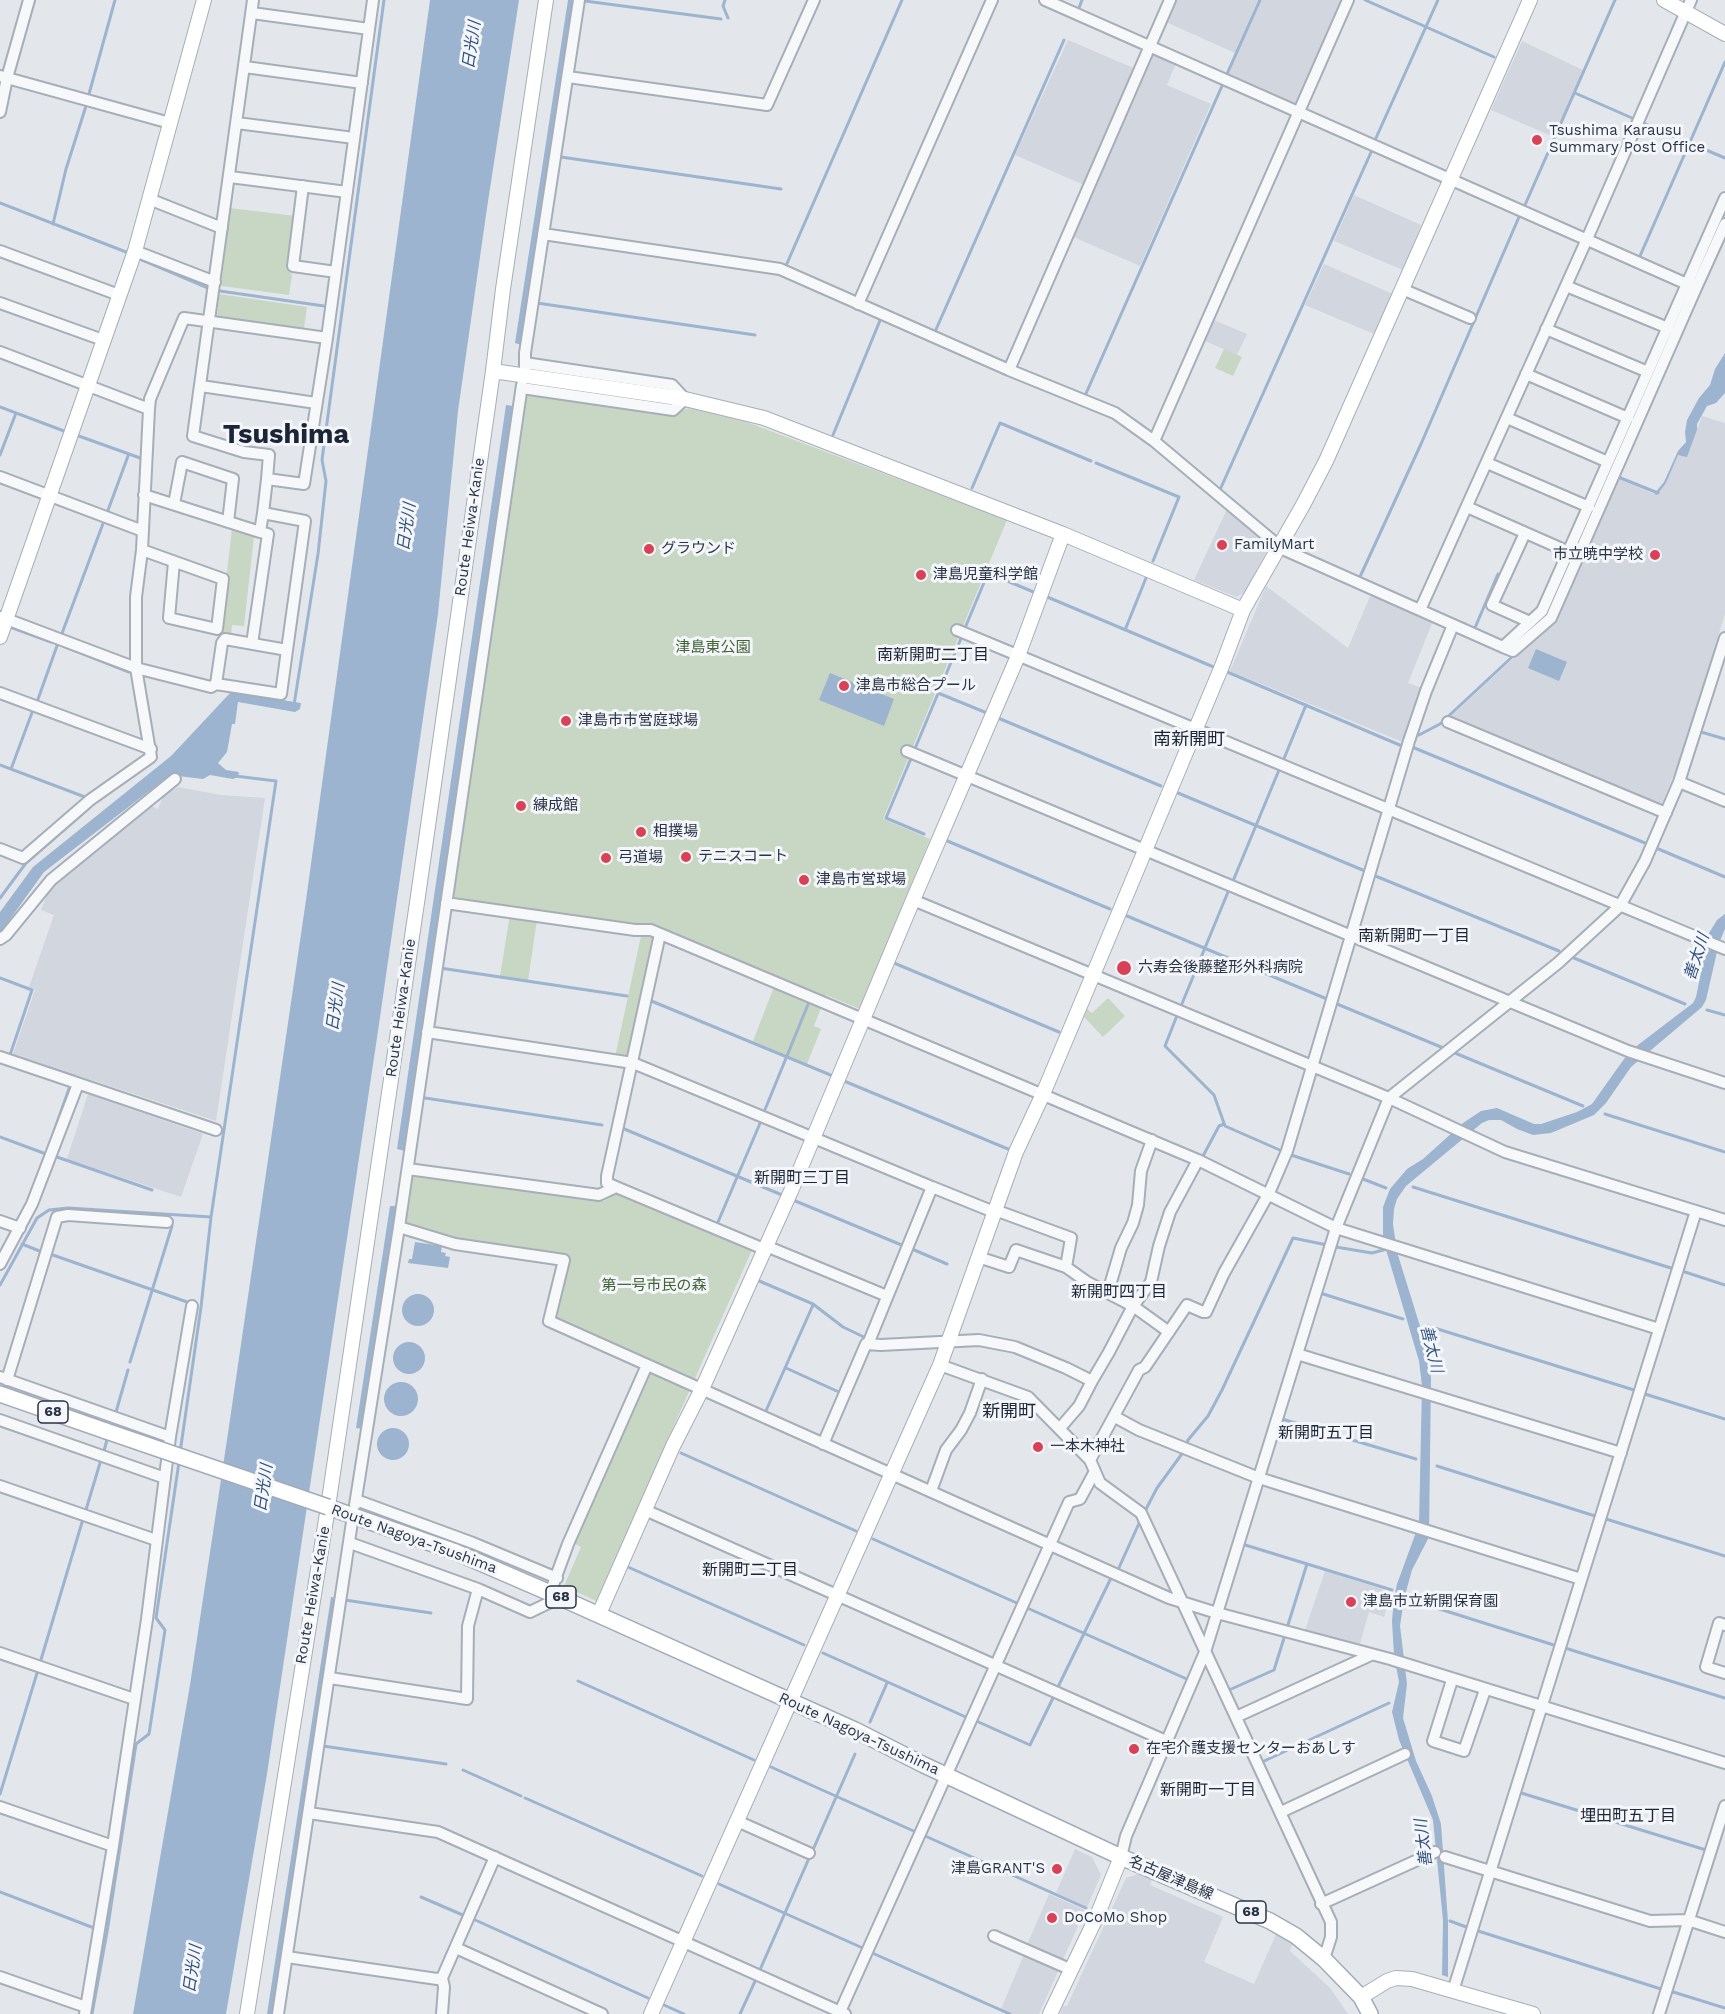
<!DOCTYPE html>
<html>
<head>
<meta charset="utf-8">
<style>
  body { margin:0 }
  canvas { display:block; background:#e3e7ec }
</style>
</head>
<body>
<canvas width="1725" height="2014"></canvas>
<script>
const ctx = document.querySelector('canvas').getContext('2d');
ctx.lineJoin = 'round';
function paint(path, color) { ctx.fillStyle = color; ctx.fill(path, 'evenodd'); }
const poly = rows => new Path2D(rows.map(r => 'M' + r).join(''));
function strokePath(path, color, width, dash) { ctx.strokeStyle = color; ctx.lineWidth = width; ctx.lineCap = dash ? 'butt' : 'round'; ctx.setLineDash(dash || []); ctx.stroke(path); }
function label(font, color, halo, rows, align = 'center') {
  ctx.font = font + ' "Work Sans","Noto Sans JP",sans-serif'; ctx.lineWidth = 6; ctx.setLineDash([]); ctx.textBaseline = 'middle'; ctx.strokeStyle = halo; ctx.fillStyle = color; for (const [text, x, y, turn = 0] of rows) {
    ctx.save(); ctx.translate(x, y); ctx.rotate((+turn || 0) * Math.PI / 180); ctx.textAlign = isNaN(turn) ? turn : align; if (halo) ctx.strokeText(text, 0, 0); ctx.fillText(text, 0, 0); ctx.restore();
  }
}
paint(poly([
  [1175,0,1258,0,1235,53,1166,22],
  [1261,0,1343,0,1298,104,1293,106,1227,77],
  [1068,40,1136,69,1084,185,1015,155],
  [1522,41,1583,70,1554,137,1491,110],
  [1153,53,1176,63,1167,85,1211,104,1140,266,1071,236,1151,54],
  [1354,195,1421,225,1403,270,1334,241],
  [1324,264,1393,294,1374,334,1305,305],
  [1214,320,1247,334,1237,355,1203,340,1211,321],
  [1702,416,1725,423,1725,614,1681,757,1661,805,1658,807,1447,720,1555,620,1618,479,1657,495,1666,483,1678,454,1687,456],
  [1228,507,1271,543,1244,593,1236,597,1194,580],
  [1266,586,1348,648,1371,594,1433,621,1408,683,1422,688,1405,743,1230,671],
  [178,787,221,795,265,798,216,1121,13,1054,35,990,29,987,54,915,41,910,51,885,151,806,158,809,163,796],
  [88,1094,203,1134,181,1197,67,1159],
  [1325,1571,1391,1592,1384,1617,1369,1612,1359,1647,1304,1633],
  [1075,1849,1092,1857,1101,1875,1087,1907,1056,1893],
  [1138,1874,1152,1880,1150,1885,1223,1917,1204,1962,1254,1984,1277,1932,1294,1939,1290,1951,1330,1988,1348,2014,1060,2014,1063,2006,1067,2006,1126,1878],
  [1049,1894,1085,1910,1062,1962,1026,1947],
  [1025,1952,1060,1967,1039,2014,1012,2014,1001,2009]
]), '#d1d6df');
paint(poly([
  [230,208,296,216,288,268,292,275,289,295,221,286],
  [219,294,307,307,304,328,217,317],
  [1224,349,1242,357,1233,376,1215,368],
  [527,392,673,414,689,408,744,421,1007,520,883,819,930,839,860,1009,826,995,814,1026,821,1029,807,1064,753,1041,777,979,666,932,630,1060,615,1057,641,936,639,927,537,920,528,981,500,976,511,908,457,900,453,896],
  [232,528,254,536,244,626,232,625,231,635,220,634],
  [1108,998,1125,1016,1103,1037,1084,1017,1087,1009,1092,1013],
  [415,1173,604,1201,616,1193,752,1250,596,1601,564,1586,581,1547,573,1543,653,1364,553,1319,568,1257,466,1243,404,1225,412,1175]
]), '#c8d7c4');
paint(poly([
  [430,0,519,0,487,208,458,411,438,614,378,1031,267,1774,226,2014,133,2014,190,1685,228,1433,306,900],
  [568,0,576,0,522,345,515,343],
  [1725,353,1725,393,1716,403,1707,406,1697,424,1697,430,1687,457,1678,455,1666,483,1657,495,1654,494,1664,482,1678,451,1686,442,1685,432,1687,420,1699,398,1710,385,1715,369],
  [506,405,513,406,405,1151,397,1149],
  [1536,649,1567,662,1559,681,1528,668],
  [830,673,894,699,884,726,819,700],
  [231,692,301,703,300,709,295,712,238,702,235,724,232,724,227,752,218,763,226,770,239,772,238,777,233,779,210,775,203,779,170,775,44,872,0,933,0,912,33,867,171,756],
  [1725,914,1725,929,1719,943,1706,1000,1702,1007,1631,1067,1606,1103,1594,1115,1551,1133,1533,1135,1517,1129,1501,1120,1489,1120,1482,1123,1406,1186,1397,1199,1394,1209,1393,1224,1397,1252,1424,1339,1429,1359,1431,1378,1429,1537,1412,1570,1404,1599,1400,1626,1407,1684,1403,1718,1416,1761,1432,1796,1441,1824,1448,1922,1448,1977,1442,1975,1443,1920,1433,1820,1399,1740,1392,1712,1399,1682,1394,1655,1392,1621,1394,1598,1397,1584,1419,1524,1422,1386,1419,1361,1387,1253,1383,1238,1383,1207,1390,1189,1407,1169,1423,1159,1463,1123,1481,1111,1497,1108,1534,1124,1541,1124,1577,1112,1592,1104,1624,1059,1634,1048,1693,1003,1696,997,1709,933,1717,920],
  [390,1206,397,1206,363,1429,356,1428],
  [415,1242,442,1246,441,1252,446,1253,445,1256,450,1257,448,1268,408,1263,409,1259,412,1259],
  '402 1310a16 16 0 1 1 32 0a16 16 0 1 1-32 0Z',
  '393 1358a16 16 0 1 1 32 0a16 16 0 1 1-32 0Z',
  '384 1399a17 17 0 1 1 34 0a17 17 0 1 1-34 0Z',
  '377 1444a16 16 0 1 1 32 0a16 16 0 1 1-32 0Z',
  [331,1597,338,1598,274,2014,267,2014]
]), '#9cb4cf');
strokePath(poly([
  [725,0,723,6,728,18],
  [1365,0,1494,57],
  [585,1,721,19],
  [1079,8,1082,0],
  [1227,74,1260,0],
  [1575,93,1632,118],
  [89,94,115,0],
  [1645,124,1725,158],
  [1376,138,1438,0],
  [561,157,781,189],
  [0,203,126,252],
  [1525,205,1615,0],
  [53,224,66,169,86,106],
  [1640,256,1725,62],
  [140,259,208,288],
  [785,268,902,0],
  [220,291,324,306],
  [537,303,755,335],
  [934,334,1064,40],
  [1084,398,1222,86],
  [0,407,64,431],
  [76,435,143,459],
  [833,435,881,318],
  [0,455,16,413],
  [1096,463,1179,497,1153,561],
  [1618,477,1658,493],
  [972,488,1000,423,1091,461],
  [1219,492,1372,150],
  [107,513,128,456],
  [1359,579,1421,444,1519,217],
  [1045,596,1216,668],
  [10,627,51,642],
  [965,628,988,573,1036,593],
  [1125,630,1146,578],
  [1474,630,1498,574],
  [61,636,104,521],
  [63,646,129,672],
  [1225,671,1402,746],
  [938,693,987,713],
  [37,702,58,643],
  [294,705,318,554,326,481,322,460,384,0],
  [998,718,1161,786],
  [1701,732,1725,739],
  [1419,735,1440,724,1511,658],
  [1412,747,1645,843],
  [914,751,962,636],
  [912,756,886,818,924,834],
  [1283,761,1306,705],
  [0,765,85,797],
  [11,769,33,710],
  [1178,793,1365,871],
  [945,840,1110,909],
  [1656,848,1725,877],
  [1373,875,1559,951],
  [1233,881,1279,770],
  [0,898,26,863,89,808],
  [1127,916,1327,999],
  [1574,958,1685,1004],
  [894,963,1059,1032],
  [440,968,627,996],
  [0,978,32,990,10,1055,11,1056],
  [649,1000,833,1076],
  [1337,1004,1441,1047],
  [1181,1006,1228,892],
  [1707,1010,1725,1015],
  [1176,1018,1165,1046,1214,1095,1225,1126,1282,1151],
  [1455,1053,1583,1106],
  [49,1068,74,1076,73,1078],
  [844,1081,1008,1149],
  [425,1098,602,1125],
  [764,1112,809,1002],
  [1605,1114,1725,1152],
  [622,1128,782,1195],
  [53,1134,70,1086],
  [0,1137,46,1154,47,1151],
  [1291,1155,1349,1174],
  [1203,1156,1219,1126,1224,1124],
  [57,1157,152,1190],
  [1363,1179,1386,1188],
  [1413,1187,1674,1269],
  [793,1200,904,1246],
  [718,1222,761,1121],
  [22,1244,42,1252],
  [1336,1247,1372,1253,1387,1249],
  [912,1249,947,1264],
  [50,1254,190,1303],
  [1685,1272,1725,1285],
  [757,1280,813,1304,843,1327,866,1338],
  [0,1285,37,1218,49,1210,68,1208,211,1217],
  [1320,1293,1403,1319],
  [1428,1326,1634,1390],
  [130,1362,172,1226],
  [786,1368,841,1393],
  [1645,1394,1725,1419],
  [116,1412,128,1370],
  [765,1413,813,1305],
  [1282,1419,1416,1459],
  [1186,1445,1188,1440,1208,1416,1222,1390,1293,1238,1327,1245],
  [104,1451,108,1436],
  [180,1453,201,1307,211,1217,276,781,235,776],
  [681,1453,856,1531],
  [1437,1466,1595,1516],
  [85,1513,100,1463],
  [1144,1513,1157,1488,1184,1451],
  [1606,1519,1725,1556],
  [873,1539,1019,1604],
  [1242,1544,1392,1590],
  [628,1567,804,1645],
  [345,1600,431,1613],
  [1411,1600,1557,1646],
  [1025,1607,1189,1680],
  [1287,1628,1307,1564],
  [1565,1648,1725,1698],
  [823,1653,968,1718],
  [40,1663,83,1519],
  [578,1681,754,1760],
  [1057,1689,1112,1576,1117,1572,1141,1519],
  [1229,1690,1274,1670,1285,1635],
  [974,1720,1030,1745,1054,1696],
  [870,1722,887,1683],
  [323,1746,446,1764],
  [1262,1762,1389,1703],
  [771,1767,918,1833],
  [463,1770,521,1796],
  [1518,1792,1706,1850],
  [0,1794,38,1670],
  [525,1798,702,1876],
  [923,1835,1086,1908],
  [812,1852,855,1754],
  [719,1884,865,1949],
  [0,1892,94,1928],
  [421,1897,465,1916],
  [473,1919,648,1998],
  [1450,1921,1469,1928],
  [1475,1930,1661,1989],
  [870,1952,1010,2014],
  [759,1972,810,1856],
  [1670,1991,1725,2008],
  [664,2005,684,2014],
  [92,2014,107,1932,136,1744,149,1734,165,1630,156,1618,179,1462],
  [740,2014,757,1977]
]), '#9cb4cf', 3);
const street = poly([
  [253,0,193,436,244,452,269,455,267,479],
  [1045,0,1696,288,1725,224],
  [252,13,369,29],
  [245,67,362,83],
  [0,76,170,123],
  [568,77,767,105,814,0],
  [0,112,7,78,29,0],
  [237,123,354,138],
  [230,177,347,192],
  [303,186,293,266,336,272],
  [149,199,222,228],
  [543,234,780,269,1009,370,1115,413,1154,441,1279,546],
  [0,251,119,295],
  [135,251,215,282],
  [1566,286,1668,328],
  [1402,289,1470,318],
  [0,303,103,340],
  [858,304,992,0],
  [1546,329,1648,372],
  [0,352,149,409],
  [525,367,525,353,579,0],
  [1009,370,1170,0],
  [1526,374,1628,418],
  [201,386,316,403],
  [522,388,673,410,685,399,672,385,525,363],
  [1507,418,1608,462],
  [1154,441,1348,0],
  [1487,463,1589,507],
  [0,477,143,531],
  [144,495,260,532],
  [174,504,182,462,233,479,228,522],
  [1467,507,1569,552],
  [1525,533,1492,605,1530,622],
  [1278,547,1503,647,1542,611,1725,198],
  [142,550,223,579,217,629,169,618,174,562],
  [1420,610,1587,239,1691,0],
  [1,617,136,668,211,687,216,684,281,694,287,650],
  [957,630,1725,949],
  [252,644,268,534,260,532,263,513],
  [1503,647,1513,651,1551,618,1696,288],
  [216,684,222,643,225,639,287,650,305,521,263,513,267,479,304,484,327,338,373,0],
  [0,693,151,749],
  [1448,722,1666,813],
  [907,751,1628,1051,1725,1083],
  [1679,782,1725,801],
  [0,849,23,858,90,800,151,757,136,668,136,597,142,550,149,409,150,399,184,318,327,338],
  [913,900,1389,1098,1505,1152,1725,1220],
  [446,903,635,930,651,930,1198,1160,1336,1228,1659,1329],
  [0,939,6,935,51,880,175,779],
  [427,1032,633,1063,932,1187,868,1344],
  [0,1057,216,1130],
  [408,1169,599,1195,616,1187,764,1249],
  [616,1187,607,1183,607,1176,660,934],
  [932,1187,994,1212],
  [995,1210,1071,1238,1066,1267],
  [0,1221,20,1228],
  [399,1227,455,1244,564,1260,549,1321,1169,1598,1217,1613,1390,1659,1725,1763],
  [766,1246,887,1296],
  [978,1257,1009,1267,1016,1250,1066,1267,1087,1282,1133,1306,1169,1332],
  [0,1264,32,1204,78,1084],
  [1108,1292,1121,1248,1133,1223,1138,1205,1141,1171,1152,1140],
  [1297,1354,1621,1453],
  [940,1365,1028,1397,1090,1460,1100,1483,1141,1513,1331,1922,1331,1937,1324,1959],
  [0,1377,170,1437],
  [7,1380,57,1217,68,1215,167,1222],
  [1115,1417,1139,1430,1259,1478,1581,1579],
  [0,1420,165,1478],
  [1060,1428,1079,1406,1092,1381],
  [823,1444,866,1344,881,1345,979,1340,1015,1347,1066,1368,1092,1381,1109,1352,1133,1306,1151,1282,1159,1246,1170,1212,1198,1160],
  [1090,1460,1139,1370,1145,1367,1187,1305,1203,1312,1206,1312,1224,1273,1269,1193,1287,1151,1409,741,1426,691,1453,625],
  [0,1486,156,1540],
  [931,1491,946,1450,961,1430,970,1413,982,1379],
  [356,1500,473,1543,557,1578],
  [355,1505,399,1227,522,385],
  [645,1510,1166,1741],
  [350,1543,478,1589,530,1612,561,1597],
  [550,1593,568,1544,647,1365],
  [1725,1625,1719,1623,1706,1667,1725,1673],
  [0,1653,134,1699],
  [330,1678,467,1699,468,1626,478,1589],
  [1452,1680,1433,1741,1464,1751,1485,1690],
  [1236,1717,1371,1655],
  [0,1807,113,1846],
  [1281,1812,1405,1754],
  [309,1813,438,1832,845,2014],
  [737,1821,809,1853],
  [1121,1857,1126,1836,1205,1652,1336,1228,1389,1098,1558,963,1620,906,1645,861,1679,782,1725,638],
  [1445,1857,1650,1921,1688,1920,1725,1932],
  [1321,1904,1435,1852],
  [994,1936,1072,1970],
  [456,1948,602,2014],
  [287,1957,437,1979,442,1978],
  [0,1977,86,2007],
  [1453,1991,1696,1211],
  [85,2014,113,1846,147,1619,170,1437,192,1306],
  [278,2014,352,1522],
  [442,2014,444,1987,442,1978,495,1857],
  [839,2014,1069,1502,1080,1499,1094,1473],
  [1659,2014,1725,1806]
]);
const secondary = poly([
  [1664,0,1725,34],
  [493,371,685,399,764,418,1063,534,1243,610],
  [0,637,135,251,204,0],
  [599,1614,673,1446,702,1389,791,1191,913,900,1018,656,1063,534],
  [1361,1997,1387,1981,1396,1978,1412,1979,1533,2014],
  [247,2014,328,1507,418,896,493,371,503,289,546,0],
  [651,2014,940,1365,1016,1152,1043,1094,1093,975,1222,666,1243,610,1303,505,1326,461,1530,0],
  [1050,2014,1097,1916,1121,1857]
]);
const primary = poly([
  [0,1394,106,1431],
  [328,1507,453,1551,550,1593,855,1730,924,1765,1121,1857,1270,1921,1296,1936,1324,1959,1361,1997,1370,2014]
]);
strokePath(street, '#a7aeb7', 14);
strokePath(secondary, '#a7aeb7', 16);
strokePath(primary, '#a2abb9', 18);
strokePath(street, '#f7f8fa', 10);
strokePath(secondary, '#fff', 14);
strokePath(primary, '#fff', 15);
const primaryBridge = poly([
  [106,1431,328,1507]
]);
strokePath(primaryBridge, '#a2abb9', 18, []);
strokePath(primaryBridge, '#fff', 15);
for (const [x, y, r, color] of [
  [1537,140,6,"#d94156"],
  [1222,545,6,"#d94156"],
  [649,549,6,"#d94156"],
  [1655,555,6,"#d94156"],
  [921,575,6,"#d94156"],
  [844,686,6,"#d94156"],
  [566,721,6,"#d94156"],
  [521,806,6,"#d94156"],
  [641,832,6,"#d94156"],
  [686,857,6,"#d94156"],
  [606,858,6,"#d94156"],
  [804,880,6,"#d94156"],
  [1124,968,8,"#d94156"],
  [1038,1447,6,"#d94156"],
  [1351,1602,6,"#d94156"],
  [1134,1749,6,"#d94156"],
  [1057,1869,6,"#d94156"],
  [1052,1918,6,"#d94156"]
]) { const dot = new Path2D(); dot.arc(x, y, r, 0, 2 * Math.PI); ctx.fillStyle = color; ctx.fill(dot); strokePath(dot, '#f4f6f9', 2); }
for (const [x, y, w] of [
  [53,1412,30],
  [561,1597,30],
  [1251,1912,30]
]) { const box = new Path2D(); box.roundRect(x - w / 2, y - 11, w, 22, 4.5); ctx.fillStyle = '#f4f6f9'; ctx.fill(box); strokePath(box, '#293447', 1.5); }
label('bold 14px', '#293447', null, [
  ["68",53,1412],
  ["68",561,1597],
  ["68",1251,1912]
]);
label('15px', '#293447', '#f4f6f9', [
  ["Tsushima Karausu",1549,131],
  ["Summary Post Office",1549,148],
  ["FamilyMart",1234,545],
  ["グラウンド",661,549],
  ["市立暁中学校",1643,555,"right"],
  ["津島児童科学館",933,575],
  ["津島市総合プール",856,686],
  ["津島市市営庭球場",578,721],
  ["練成館",533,806],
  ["相撲場",653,832],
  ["テニスコート",698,857],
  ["弓道場",618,858],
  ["津島市営球場",816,880],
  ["六寿会後藤整形外科病院",1138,968],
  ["一本木神社",1050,1447],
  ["津島市立新開保育園",1363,1602],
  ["在宅介護支援センターおあしす",1146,1749],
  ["津島GRANT'S",1045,1869,"right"],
  ["DoCoMo Shop",1064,1918]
], 'left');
label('15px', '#293447', '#f4f6f9', [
  ["Route Heiwa-Kanie",470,527,-82],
  ["Route Heiwa-Kanie",401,1008,-82],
  ["Route Nagoya-Tsushima",414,1539,20],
  ["Route Heiwa-Kanie",313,1595,-80],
  ["Route Nagoya-Tsushima",859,1734,25],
  ["名古屋津島線",1171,1878,23]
]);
label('15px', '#3e6335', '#f4f6f9', [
  ["津島東公園",713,648],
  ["第一号市民の森",654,1286]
]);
label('italic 16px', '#30527e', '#f4f6f9', [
  ["日光川",472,45,-82],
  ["日光川",407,527,-82],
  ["善太川",1697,957,-72],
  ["日光川",336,1007,-82],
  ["善太川",1431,1349,76],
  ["日光川",264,1488,-82],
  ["善太川",1424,1843,-97],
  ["日光川",193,1969,-82]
]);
label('16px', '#1b2537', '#f4f6f9', [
  ["南新開町二丁目",933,655],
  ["南新開町一丁目",1414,936],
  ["新開町三丁目",802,1178],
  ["新開町四丁目",1119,1292],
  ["新開町五丁目",1326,1433],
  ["新開町二丁目",750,1570],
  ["新開町一丁目",1208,1790],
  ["埋田町五丁目",1628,1816]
]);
label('18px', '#1b2537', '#f4f6f9', [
  ["南新開町",1189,740],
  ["新開町",1009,1412]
]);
label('bold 27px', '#1b2537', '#f4f6f9', [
  ["Tsushima",286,435]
]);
</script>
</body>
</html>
